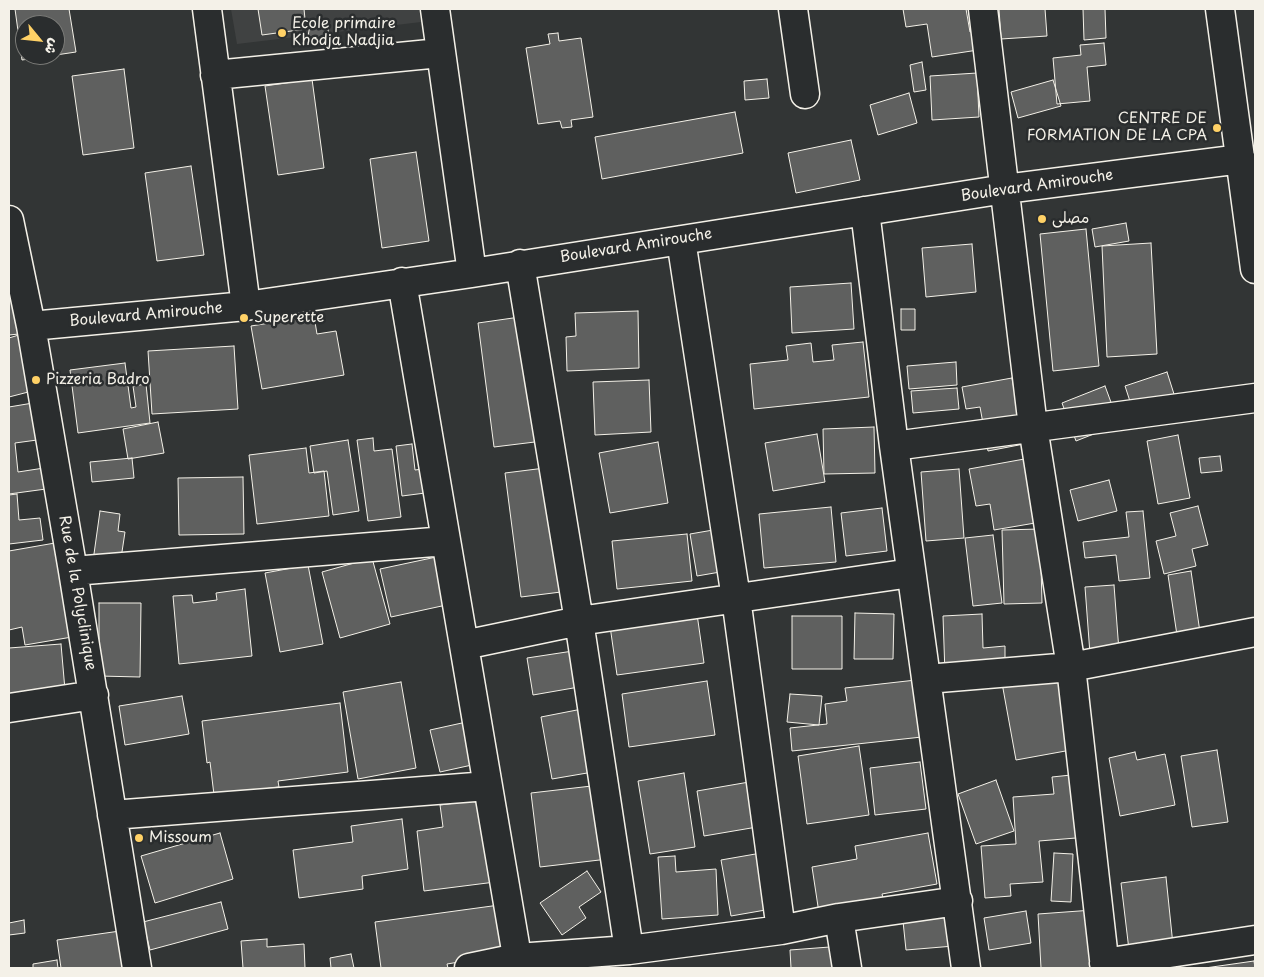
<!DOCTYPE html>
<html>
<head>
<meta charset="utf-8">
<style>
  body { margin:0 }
  #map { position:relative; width:1264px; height:977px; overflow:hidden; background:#323535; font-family:"Playpen Sans","Playpen Sans Arabic",sans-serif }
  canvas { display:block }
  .frame { position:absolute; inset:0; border:10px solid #f4f1e8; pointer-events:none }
  .north { position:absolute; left:15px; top:15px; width:50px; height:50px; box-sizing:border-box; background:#2a2d2e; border:1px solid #7b7b78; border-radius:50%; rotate:118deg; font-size:14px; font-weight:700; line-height:20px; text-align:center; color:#f4f1e8 }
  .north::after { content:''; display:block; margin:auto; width:18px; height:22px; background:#ffd166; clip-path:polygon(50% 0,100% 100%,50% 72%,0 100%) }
</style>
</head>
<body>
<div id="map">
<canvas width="1264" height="977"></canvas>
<div class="frame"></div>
<div class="north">ش</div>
</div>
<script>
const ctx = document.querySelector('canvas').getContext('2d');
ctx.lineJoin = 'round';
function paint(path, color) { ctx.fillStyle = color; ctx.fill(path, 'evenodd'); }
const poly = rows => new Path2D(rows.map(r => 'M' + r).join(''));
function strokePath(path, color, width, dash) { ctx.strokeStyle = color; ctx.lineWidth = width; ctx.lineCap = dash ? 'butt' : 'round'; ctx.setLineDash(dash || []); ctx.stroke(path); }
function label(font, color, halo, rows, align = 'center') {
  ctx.font = font + ' "Playpen Sans","Playpen Sans Arabic",sans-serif'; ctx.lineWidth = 5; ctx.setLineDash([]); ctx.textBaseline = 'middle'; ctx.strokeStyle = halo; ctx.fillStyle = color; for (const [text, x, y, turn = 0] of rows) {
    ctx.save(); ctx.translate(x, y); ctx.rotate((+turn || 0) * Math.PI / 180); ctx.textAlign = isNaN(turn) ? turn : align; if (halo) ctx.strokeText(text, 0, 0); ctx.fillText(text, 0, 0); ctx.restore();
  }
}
paint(poly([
  [231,9,419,9,421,22,237,44]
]), '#404242');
const building = poly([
  [15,9,69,9,76,52,22,60,15,9],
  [25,25,55,25,55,55,25,55,25,25],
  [258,9,304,9,306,29,262,35,258,9],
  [903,9,966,9,970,32,975,31,978,50,932,57,927,24,906,27,903,9],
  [999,9,1045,9,1047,36,1001,39,999,9],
  [1083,9,1105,9,1106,38,1084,40,1083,9],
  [311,20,329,24,327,39,308,36,311,20],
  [558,33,559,41,581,38,593,117,571,120,572,127,562,128,560,121,538,124,526,48,550,44,548,34,558,33],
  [1104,43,1106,65,1087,67,1090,101,1057,104,1053,58,1081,55,1080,45,1104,43],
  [922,62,926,90,914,92,910,65,922,62],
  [124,69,134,148,83,155,72,76,124,69],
  [977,73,979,117,932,120,930,76,977,73],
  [312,79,324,168,278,175,265,86,312,79],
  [767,79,769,98,745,100,744,81,767,79],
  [1053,80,1061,106,1018,118,1011,92,1053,80],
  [909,93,917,123,878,135,870,105,909,93],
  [735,112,743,153,602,179,595,137,735,112],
  [851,140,860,180,796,193,788,153,851,140],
  [416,152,429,241,382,248,370,159,416,152],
  [191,166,204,255,157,261,145,173,191,166],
  [1126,223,1129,241,1095,247,1092,229,1126,223],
  [1086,229,1099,366,1053,371,1040,234,1086,229],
  [1151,243,1157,354,1107,357,1102,246,1151,243],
  [972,244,976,292,926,297,922,248,972,244],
  [9,272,19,334,9,335,9,272],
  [851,283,854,329,792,333,790,287,851,283],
  [901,309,915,309,915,330,901,330,901,309],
  [638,311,639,368,567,371,566,337,576,336,575,313,638,311],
  [314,316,317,334,336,331,344,375,262,389,251,326,314,316],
  [527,316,543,441,494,447,478,323,527,316],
  [22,334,36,390,9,397,9,338,22,334],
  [863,342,869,397,754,409,750,364,788,360,786,346,811,343,813,362,834,360,832,345,863,342],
  [234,346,238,409,152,414,148,351,234,346],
  [956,362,957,385,909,389,907,366,956,362],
  [125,363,131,408,136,407,133,386,146,384,150,423,78,433,70,370,125,363],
  [1167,372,1180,413,1138,426,1125,386,1167,372],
  [1012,378,1024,444,988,451,980,407,966,409,962,387,1012,378],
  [649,380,651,432,595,435,593,382,649,380],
  [1105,386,1119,424,1076,441,1062,403,1105,386],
  [957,388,959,409,913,413,911,391,957,388],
  [33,403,37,440,15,443,18,472,44,468,46,489,9,494,9,407,33,403],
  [158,422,164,453,128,459,123,429,158,422],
  [874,427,875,473,824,474,823,429,874,427],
  [817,434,825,482,773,491,765,443,817,434],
  [1178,435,1190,498,1158,504,1147,441,1178,435],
  [373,438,374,451,392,449,401,517,368,521,357,440,373,438],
  [348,440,359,511,333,515,327,471,314,473,310,446,348,440],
  [658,442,668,503,610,513,599,453,658,442],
  [412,444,415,470,431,468,433,492,402,496,396,446,412,444],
  [306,448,309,473,324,471,329,516,257,524,249,455,306,448],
  [1220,456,1222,471,1201,473,1199,458,1220,456],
  [132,458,134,478,92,482,90,462,132,458],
  [1030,458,1041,522,994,530,990,504,976,506,969,469,1030,458],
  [553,467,569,591,521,597,505,473,553,467],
  [959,469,964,538,926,541,921,472,959,469],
  [243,477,244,534,179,535,178,478,243,477],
  [1109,480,1117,511,1078,521,1070,490,1109,480],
  [17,494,19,520,40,518,43,540,9,544,9,495,17,494],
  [1198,506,1208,545,1192,549,1196,566,1164,574,1156,541,1176,536,1170,513,1198,506],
  [831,507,836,562,764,568,759,514,831,507],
  [882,508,887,551,846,556,841,513,882,508],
  [100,511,120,514,118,531,125,532,120,565,93,561,100,511],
  [1143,511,1150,578,1119,581,1116,555,1085,558,1083,542,1129,537,1126,512,1143,511],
  [719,529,726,571,697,576,690,534,719,529],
  [1040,529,1042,603,1004,604,1002,530,1040,529],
  [687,534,692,581,617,589,612,541,687,534],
  [993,535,1002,603,973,606,965,538,993,535],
  [55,543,72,637,25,645,22,627,9,630,9,551,55,543],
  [441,556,451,604,391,617,380,569,441,556],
  [372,558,390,624,340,638,322,572,372,558],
  [308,565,323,644,280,652,265,573,308,565],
  [1191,571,1201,639,1178,642,1168,575,1191,571],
  [1114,585,1119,651,1090,654,1085,587,1114,585],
  [245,589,252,656,179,664,173,596,192,595,193,603,217,600,216,593,245,589],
  [99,603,141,603,140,677,99,676,99,603],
  [696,607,704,663,617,675,609,619,696,607],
  [855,613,894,614,893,659,854,659,855,613],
  [982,614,983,648,1005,646,1005,671,945,674,943,616,982,614],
  [792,616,842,616,842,669,792,669,792,616],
  [61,644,65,690,9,695,9,648,61,644],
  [573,651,579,687,533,695,527,658,573,651],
  [1057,673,1071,750,1016,760,1002,683,1057,673],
  [916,680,922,737,792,751,790,728,827,724,825,704,847,701,845,688,916,680],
  [707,681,715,735,629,747,622,694,707,681],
  [401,682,416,768,358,779,343,692,401,682],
  [790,694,822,696,819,725,787,722,790,694],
  [182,696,189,734,125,745,119,706,182,696],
  [340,703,348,772,278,781,279,787,214,795,210,762,207,763,202,721,340,703],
  [582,709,593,772,552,779,541,717,582,709],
  [471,721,481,763,440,772,430,730,471,721],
  [859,746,869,815,807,824,798,756,859,746],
  [1217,750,1228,822,1192,827,1181,756,1217,750],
  [1135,752,1137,760,1165,754,1175,805,1120,816,1109,758,1135,752],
  [920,762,926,809,875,815,870,768,920,762],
  [684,773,695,847,650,854,638,781,684,773],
  [1071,775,1076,838,1039,841,1043,882,1010,884,1011,896,985,898,981,846,1016,844,1013,797,1054,794,1052,777,1071,775],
  [996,780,1014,831,976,844,958,794,996,780],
  [755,781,763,826,704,836,697,791,755,781],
  [609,784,608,859,540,867,531,793,609,784],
  [501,797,511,880,424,891,417,831,443,827,440,805,501,797],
  [402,819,408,869,362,876,363,889,299,898,293,850,353,842,351,826,402,819],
  [220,833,233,879,155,903,141,856,220,833],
  [928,833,937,884,882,894,884,902,819,913,812,867,857,859,855,846,928,833],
  [767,852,777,908,731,916,721,860,767,852],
  [1054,853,1073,854,1071,902,1051,901,1054,853],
  [675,856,676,872,716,869,718,915,662,919,658,857,675,856],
  [587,871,601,892,579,907,586,918,562,935,540,903,587,871],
  [1166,877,1173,945,1129,950,1121,883,1166,877],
  [949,897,954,946,906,950,901,902,949,897],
  [221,902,228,929,150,950,143,922,221,902],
  [514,903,523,968,459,962,447,964,448,968,381,968,375,922,514,903],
  [1093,910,1096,968,1041,968,1038,914,1093,910],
  [1026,911,1031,943,989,950,984,918,1026,911],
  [24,920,25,933,9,935,9,923,24,920],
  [120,931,125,968,61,968,57,940,120,931],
  [267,939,267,947,304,944,305,968,243,968,241,941,267,939],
  [843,946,845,968,791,968,790,950,843,946],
  [351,954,354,968,331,968,330,958,351,954],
  [57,960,58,968,33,968,33,964,57,960],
  [1254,961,1255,968,1205,968,1254,961]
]);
paint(building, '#5f605f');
strokePath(building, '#f4f1e8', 1);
const minor = poly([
  [207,9,246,306],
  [435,9,472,273],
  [793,9,805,94],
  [983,9,1033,427,1071,667,1105,968],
  [1220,9,1255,269],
  [215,75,440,53],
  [865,211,894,446,966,968],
  [9,220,31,326,73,571,137,968],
  [681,240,736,598,781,930],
  [520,264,579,621,629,950],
  [402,282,519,968],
  [31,326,246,306,472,273,1005,189,1241,159],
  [894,446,1255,398],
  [73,571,446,541],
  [464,645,579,621,911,573],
  [927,679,1071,667,1255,632],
  [9,708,94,695],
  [112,815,488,786],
  [839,918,847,968],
  [1104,963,1255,940],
  [469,968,517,958,629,950,781,930,839,918,958,901]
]);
strokePath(minor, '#f4f1e8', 31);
strokePath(minor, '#2a2d2e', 28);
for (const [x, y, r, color] of [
  [282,33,5,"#ffd166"],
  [1217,128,5,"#ffd166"],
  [1042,219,5,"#ffd166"],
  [244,318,5,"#ffd166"],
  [36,380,5,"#ffd166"],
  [139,838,5,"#ffd166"]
]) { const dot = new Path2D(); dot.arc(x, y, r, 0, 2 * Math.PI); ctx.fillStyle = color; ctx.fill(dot); strokePath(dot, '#2a2d2e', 2); }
label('15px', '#f4f1e8', '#2a2d2e', [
  ["Ecole primaire",292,24],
  ["Khodja Nadjia",292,41],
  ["CENTRE DE",1207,119,"right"],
  ["FORMATION DE LA CPA",1207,136,"right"],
  ["مصلى",1052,219],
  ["Superette",254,318],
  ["Pizzeria Badro",46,380],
  ["Missoum",149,838]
], 'left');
label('15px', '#f4f1e8', '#2a2d2e', [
  ["Boulevard Amirouche",1037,186,-8],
  ["Boulevard Amirouche",636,246,-9],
  ["Boulevard Amirouche",146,315,-5],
  ["Rue de la Polyclinique",77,593,80]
]);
</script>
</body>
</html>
